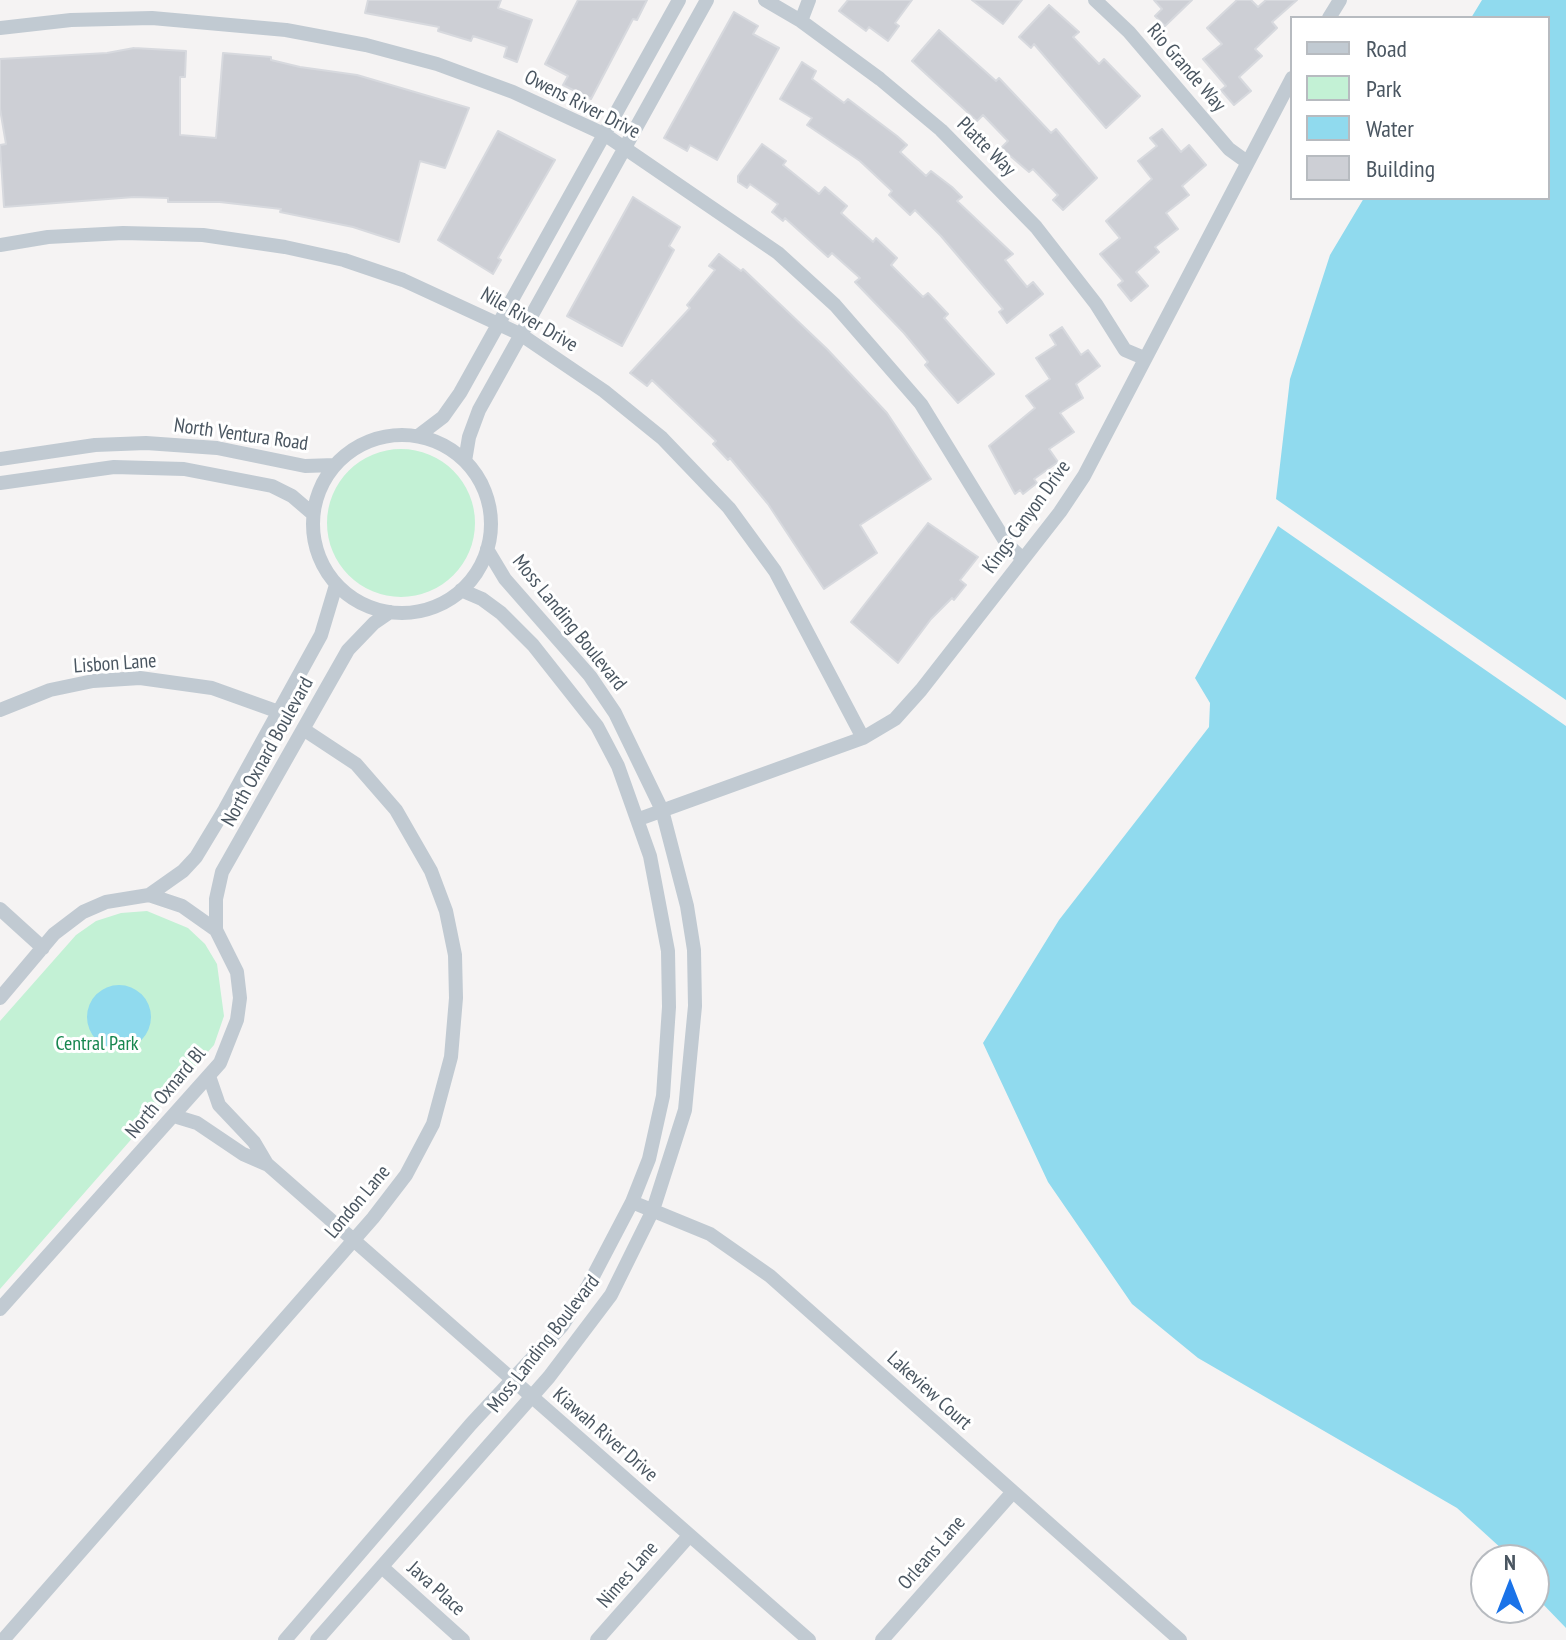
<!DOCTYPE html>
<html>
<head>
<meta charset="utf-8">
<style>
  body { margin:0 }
  #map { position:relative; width:1566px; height:1640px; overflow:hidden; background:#f5f3f3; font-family:"PT Sans Narrow",sans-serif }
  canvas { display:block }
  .legend { position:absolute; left:1290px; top:16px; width:260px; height:184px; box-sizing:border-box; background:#fff; border:2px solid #b7bbc0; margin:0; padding:10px 14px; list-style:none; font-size:24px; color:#4a5661 }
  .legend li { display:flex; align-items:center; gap:16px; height:40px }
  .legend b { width:40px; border:2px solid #b7bbc0 }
  .north { position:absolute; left:1470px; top:1544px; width:80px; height:80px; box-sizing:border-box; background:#fff; border:2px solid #b7bbc0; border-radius:50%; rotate:0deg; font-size:22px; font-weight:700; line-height:32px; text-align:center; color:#4a5661 }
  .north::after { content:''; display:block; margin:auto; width:28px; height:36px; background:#1a73e8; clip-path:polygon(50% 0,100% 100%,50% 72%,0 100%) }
</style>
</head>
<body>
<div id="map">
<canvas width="1566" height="1640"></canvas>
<ul class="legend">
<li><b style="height:10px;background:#c1cad2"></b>Road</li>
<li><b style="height:22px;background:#c3f1d5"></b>Park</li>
<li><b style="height:22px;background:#90daee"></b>Water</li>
<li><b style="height:22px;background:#cdcfd5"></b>Building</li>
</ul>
<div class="north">N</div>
</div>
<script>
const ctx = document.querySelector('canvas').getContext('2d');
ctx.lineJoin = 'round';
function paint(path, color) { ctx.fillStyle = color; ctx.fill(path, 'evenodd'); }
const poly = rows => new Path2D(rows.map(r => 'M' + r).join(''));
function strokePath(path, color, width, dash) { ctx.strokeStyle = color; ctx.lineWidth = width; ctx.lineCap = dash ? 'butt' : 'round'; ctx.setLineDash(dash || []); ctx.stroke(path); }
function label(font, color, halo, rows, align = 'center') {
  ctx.font = font + ' "PT Sans Narrow",sans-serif'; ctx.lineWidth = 6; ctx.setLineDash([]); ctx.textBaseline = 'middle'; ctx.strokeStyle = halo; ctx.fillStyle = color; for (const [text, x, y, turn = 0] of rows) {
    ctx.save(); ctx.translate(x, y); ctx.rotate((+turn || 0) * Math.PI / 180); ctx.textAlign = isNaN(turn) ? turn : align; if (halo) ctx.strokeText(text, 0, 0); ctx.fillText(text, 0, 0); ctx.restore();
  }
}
paint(poly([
  '327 523a74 74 0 1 1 148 0a74 74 0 1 1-148 0Z',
  [147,911,188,928,205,944,217,964,224,1016,214,1045,0,1289,0,1021,76,935,96,921,121,913]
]), '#c3f1d5');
paint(poly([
  [1482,0,1566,0,1566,700,1276,499,1290,379,1330,255,1364,198,1548,198,1548,18,1471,18],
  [1278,526,1566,726,1566,1628,1538,1599,1534,1560,1514,1560,1457,1508,1198,1358,1132,1304,1048,1182,983,1043,1059,920,1209,727,1210,703,1195,678],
  '87 1017a32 32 0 1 1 64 0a32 32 0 1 1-64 0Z'
]), '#90daee');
const building = poly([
  [368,0,501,0,498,8,532,20,517,62,504,57,507,47,473,36,471,41,438,31,439,27,365,13,368,0],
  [578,0,647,0,637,20,633,19,591,99,563,85,568,76,545,64,578,0],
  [848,0,912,0,895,23,899,26,888,41,869,27,866,31,839,11,848,0],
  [972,0,1022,0,1003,24,972,0],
  [1154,0,1192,0,1165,26,1155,16,1162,9,1154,0],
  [1237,0,1251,0,1258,7,1266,0,1297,0,1272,22,1277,28,1255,49,1262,56,1239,77,1251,91,1234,105,1221,90,1226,86,1203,59,1222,44,1207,28,1237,0],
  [1049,5,1079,32,1073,37,1099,64,1104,59,1140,96,1106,128,1034,44,1031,48,1019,37,1049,5],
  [734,12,758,26,753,34,779,48,717,160,690,145,687,151,664,138,734,12],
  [939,30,996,81,999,78,1051,133,1056,129,1097,178,1063,210,1053,200,1058,195,1033,169,1029,172,1001,148,1008,141,983,115,977,121,912,61,939,30],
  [134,48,186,51,185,77,180,77,180,135,216,138,223,53,271,57,271,60,300,67,357,75,469,108,445,168,420,161,399,242,353,227,280,212,281,209,220,202,168,202,168,198,134,197,4,207,0,145,6,144,0,109,0,59,107,53,134,48],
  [802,62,816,71,812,79,844,103,848,99,897,136,907,145,900,152,926,176,931,171,952,187,962,197,957,201,1013,254,1005,260,1027,287,1033,282,1043,294,1007,323,999,312,1003,309,941,236,915,210,910,215,889,195,892,191,860,161,807,125,812,118,780,99,802,62],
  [1162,129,1181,152,1189,145,1206,165,1182,186,1189,195,1166,213,1178,229,1155,247,1159,252,1136,272,1148,286,1131,301,1118,285,1123,281,1100,254,1120,238,1106,221,1152,179,1138,161,1157,146,1150,138,1162,129],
  [498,131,555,160,498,258,501,260,493,274,438,240,498,131],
  [762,144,786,161,783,165,819,194,825,187,847,206,841,213,873,242,876,238,897,258,891,265,923,297,928,293,948,314,944,318,994,374,958,403,925,365,928,362,904,333,855,282,860,278,832,253,828,257,785,218,783,221,772,212,778,204,750,184,747,188,738,182,738,176,762,144],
  [633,197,680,227,669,246,674,250,622,346,567,316,633,197],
  [719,254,741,271,743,269,827,349,887,413,931,479,860,525,877,553,824,589,768,504,730,458,728,460,713,444,716,441,652,380,647,386,630,373,690,308,687,305,715,270,709,266,719,254],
  [1062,327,1081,355,1088,350,1100,366,1076,384,1083,398,1060,413,1074,432,1049,449,1058,462,1034,479,1037,483,1023,494,1020,490,1015,494,989,446,1035,408,1026,396,1050,379,1036,358,1056,345,1050,335,1062,327],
  [928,523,978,557,960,580,966,585,954,600,952,598,931,619,898,663,851,622,928,523]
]);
paint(building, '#cdcfd5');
strokePath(building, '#d7d9de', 2);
strokePath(poly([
  [765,0,801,21,880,79,941,130,1036,227,1096,304,1125,350,1144,358],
  [1095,0,1129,32,1229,149,1247,162],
  [1329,18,1340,0],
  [801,21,809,0],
  [0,28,71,20,152,18,286,30,366,45,437,64,513,92,604,134,778,253,835,305,921,404,1007,544,1023,559],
  [0,245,48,237,123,233,203,235,285,247,344,260,403,280,520,334,604,391,662,438,729,508,775,571,863,738],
  '313 524a89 89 0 1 1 178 0a89 89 0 1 1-178 0Z',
  [418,436,443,417,460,393,679,0],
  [0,459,95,445,146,443,217,448,305,466,335,465],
  [465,461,469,437,479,410,707,0],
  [0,483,114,467,184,469,272,486,292,496,313,514],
  [0,710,50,690,93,681,140,678,212,688,279,712],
  [639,819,863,738,895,719,921,690,1060,512,1084,476,1292,78],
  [149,895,183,871,196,857,225,809,321,635,336,585],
  [0,909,43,948],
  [216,930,216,899,222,872,348,650,374,623,390,612],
  [0,998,54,934,83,912,106,902,149,895,182,906,216,930,237,972,240,998,237,1020,220,1063,0,1309],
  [209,1076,219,1105,254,1142,267,1164,809,1640],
  [174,1116,197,1123,243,1154,266,1164],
  [632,1202,710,1234,770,1276,1180,1640],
  [383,1568,463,1640],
  [3,1640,373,1218,406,1175,433,1124,451,1057,456,998,455,955,446,911,431,871,396,810,356,764,303,729],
  [285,1640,471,1424,562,1326,588,1286,632,1202,649,1159,663,1096,669,1007,668,951,650,856,618,766,597,726,533,645,501,613,482,599,461,590],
  [317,1640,549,1377,611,1295,653,1210,685,1110,695,1006,694,950,687,906,662,810,615,713,590,676,505,579,487,549],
  [597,1640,689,1536],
  [882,1640,1012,1493]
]), '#c1cad2', 14);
label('20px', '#4a5661', '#fff', [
  ["Rio Grande Way",1186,68,49],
  ["Owens River Drive",582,105,27],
  ["Platte Way",986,147,45],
  ["Nile River Drive",529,320,30],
  ["North Ventura Road",241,435,8],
  ["Kings Canyon Drive",1027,517,-54],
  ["Moss Landing Boulevard",569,623,51],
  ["Lisbon Lane",115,664,-4],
  ["North Oxnard Boulevard",268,752,-61],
  ["North Oxnard Bl",166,1093,-50],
  ["London Lane",358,1202,-50],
  ["Moss Landing Boulevard",544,1344,-52],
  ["Lakeview Court",929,1391,42],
  ["Kiawah River Drive",605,1435,41],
  ["Orleans Lane",932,1553,-49],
  ["Nimes Lane",628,1575,-49],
  ["Java Place",436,1589,42]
]);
label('20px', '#17864f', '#fff', [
  ["Central Park",97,1044]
]);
</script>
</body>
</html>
